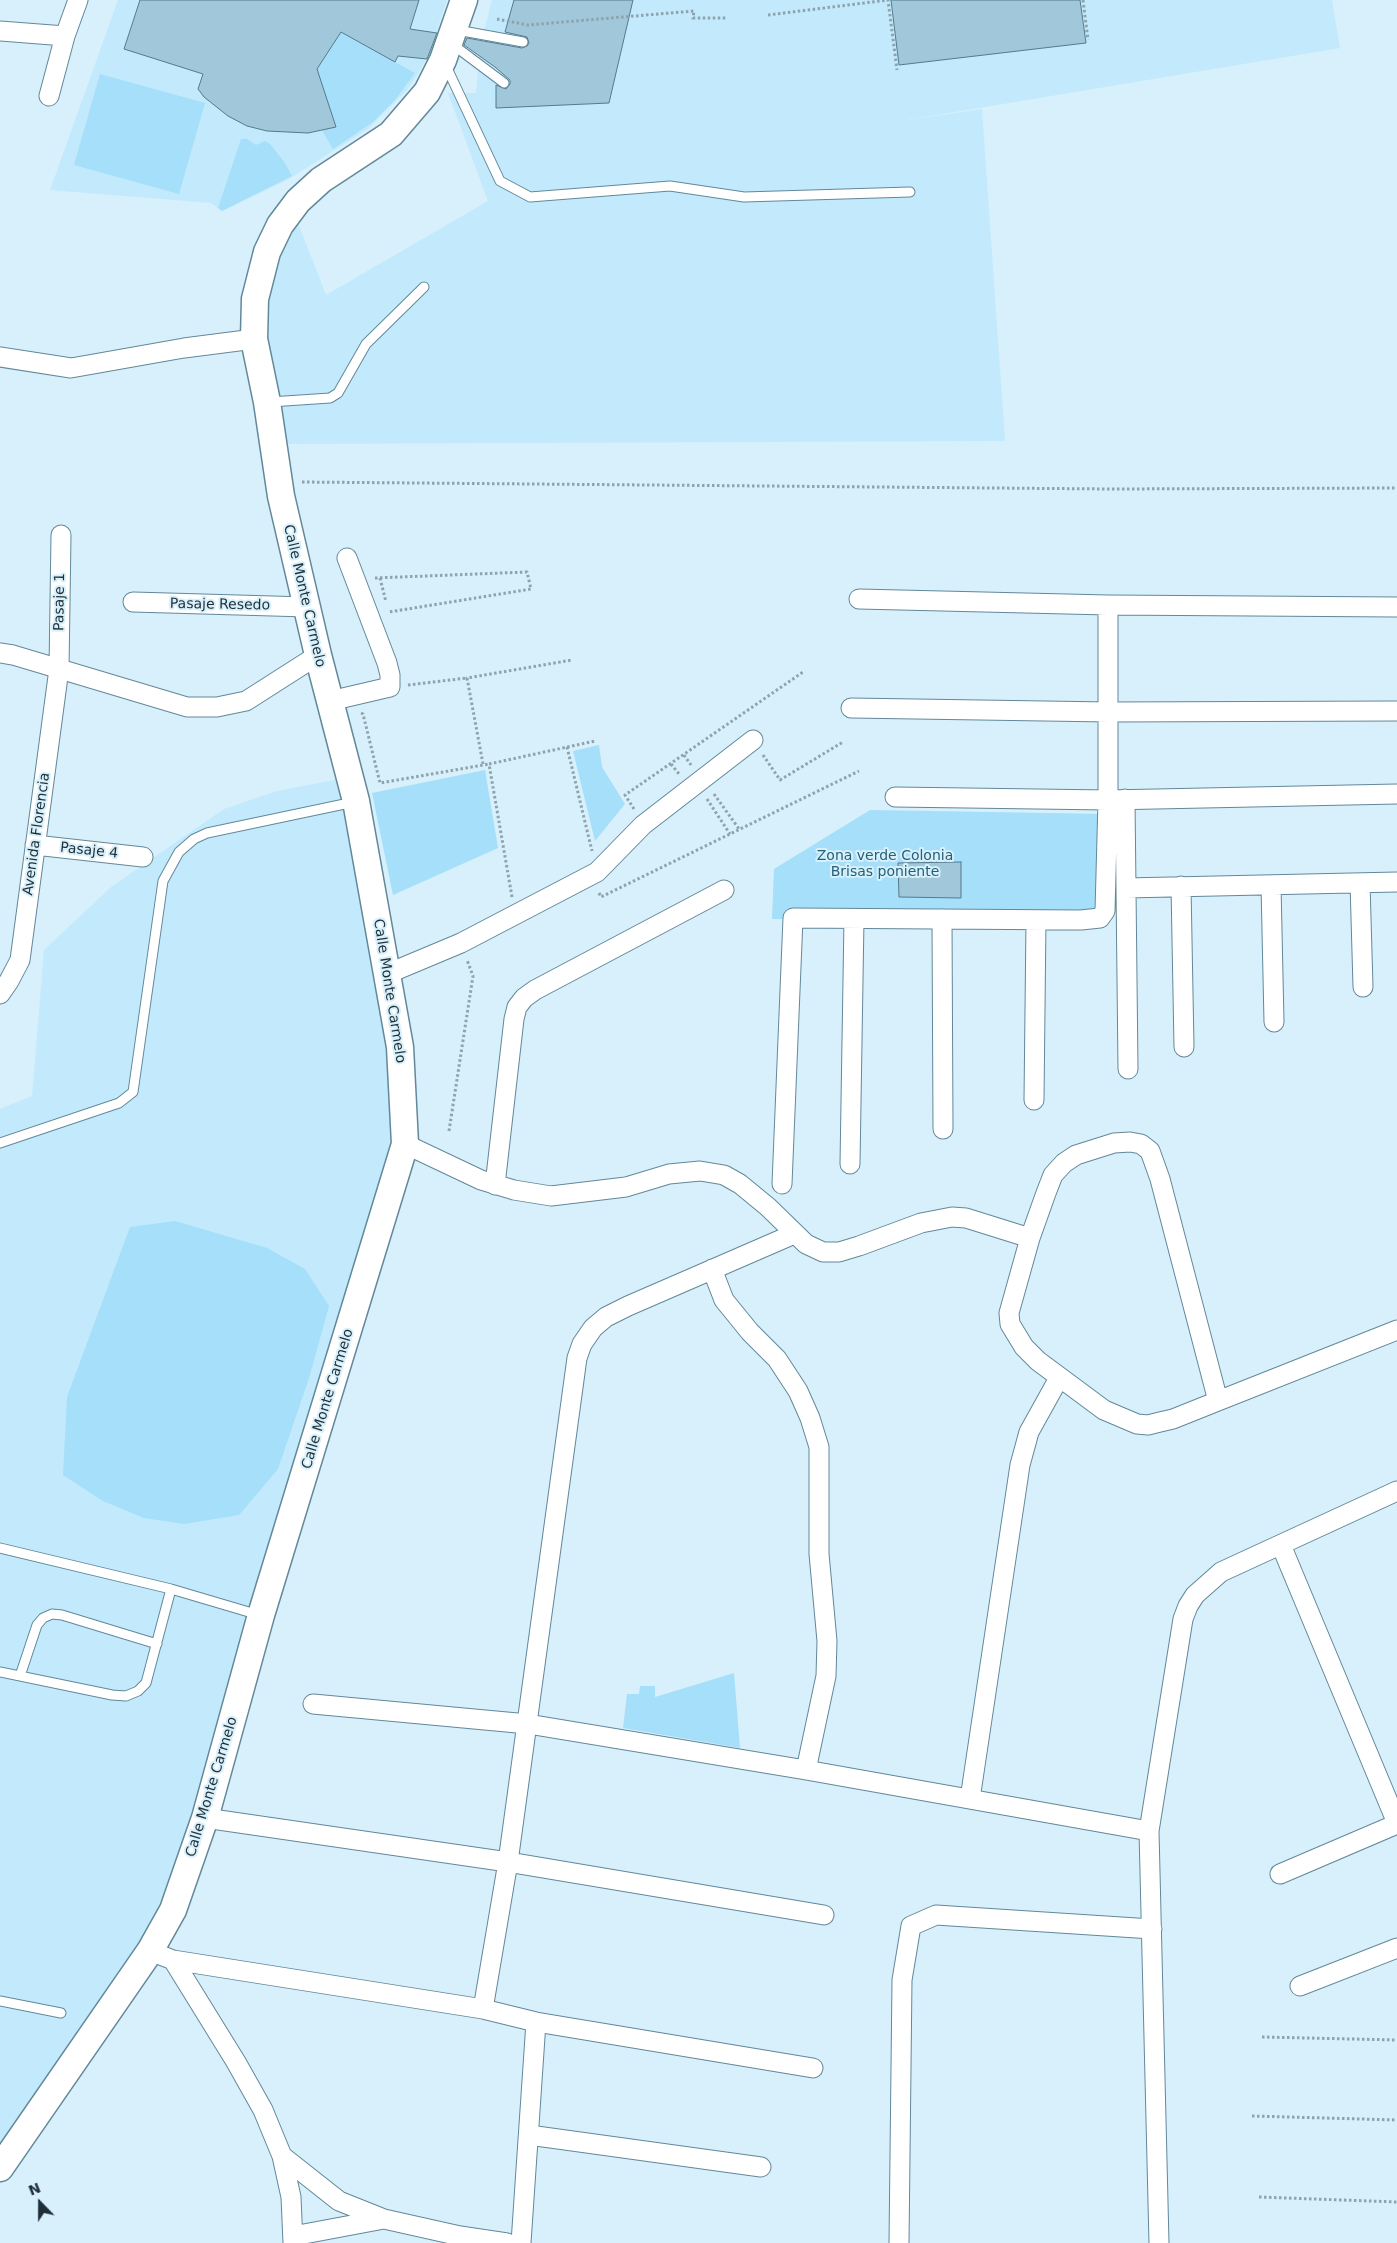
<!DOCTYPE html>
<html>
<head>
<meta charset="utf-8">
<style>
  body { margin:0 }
  #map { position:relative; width:1397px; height:2243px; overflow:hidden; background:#d7f0fb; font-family:"DejaVu Sans",sans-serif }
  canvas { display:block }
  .north { position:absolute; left:15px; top:2178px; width:50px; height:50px; -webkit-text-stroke:4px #d7f0fb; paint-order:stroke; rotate:338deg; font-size:14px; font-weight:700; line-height:20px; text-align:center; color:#1f2f37 }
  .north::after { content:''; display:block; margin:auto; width:18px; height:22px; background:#1f2f37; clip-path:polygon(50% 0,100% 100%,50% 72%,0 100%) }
</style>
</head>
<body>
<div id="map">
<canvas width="1397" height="2243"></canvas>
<div class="north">N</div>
</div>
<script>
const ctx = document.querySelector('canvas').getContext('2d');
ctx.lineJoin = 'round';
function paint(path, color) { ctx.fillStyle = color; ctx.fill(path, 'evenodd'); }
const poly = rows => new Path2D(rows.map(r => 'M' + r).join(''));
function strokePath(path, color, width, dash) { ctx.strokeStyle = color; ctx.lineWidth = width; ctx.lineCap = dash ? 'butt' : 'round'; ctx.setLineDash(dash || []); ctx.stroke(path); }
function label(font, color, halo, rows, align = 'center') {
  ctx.font = font + ' "DejaVu Sans",sans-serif'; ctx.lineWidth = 4; ctx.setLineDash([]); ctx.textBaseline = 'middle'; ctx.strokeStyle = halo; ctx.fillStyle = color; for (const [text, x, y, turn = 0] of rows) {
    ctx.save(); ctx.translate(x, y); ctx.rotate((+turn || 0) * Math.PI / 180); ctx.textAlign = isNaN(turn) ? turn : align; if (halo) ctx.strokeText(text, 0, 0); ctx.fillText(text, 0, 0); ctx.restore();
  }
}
paint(poly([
  [118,0,447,0,430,52,418,74,406,91,368,129,287,180,222,211,211,203,50,190],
  [492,0,1332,0,1340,48,895,122,982,109,1005,441,283,444,270,372,263,306,274,267,286,238,298,223,326,295,488,201,448,93,476,93,480,47],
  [350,777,405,1144,173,1910,0,2168,0,1109,32,1096,44,950,111,887,224,809,277,791]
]), '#c2eafc');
paint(poly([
  [341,32,415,73,395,100,373,122,333,149,322,130,317,69],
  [100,74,205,103,179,194,74,165],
  [241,139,247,139,256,145,265,141,270,144,285,163,292,176,222,211,218,208],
  [599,745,602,767,625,804,595,841,573,751],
  [485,770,498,848,393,895,372,793],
  [870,810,1107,814,1105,911,1076,920,772,919,774,869],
  [175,1221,267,1248,305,1269,329,1306,310,1375,278,1469,239,1515,184,1524,144,1518,103,1501,63,1475,67,1397,130,1227],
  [734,1673,740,1748,623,1728,627,1694,639,1694,640,1686,655,1686,655,1697]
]), '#a5dff9');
const building = poly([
  [140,0,419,0,410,29,437,33,427,59,398,56,395,62,341,32,317,69,336,127,308,133,267,131,247,126,228,116,204,97,198,89,203,74,124,49,140,0],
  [514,0,633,0,609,103,496,108,496,85,506,89,510,84,510,80,495,67,464,45,467,38,522,48,527,46,529,43,527,37,505,32,514,0],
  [891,0,1080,0,1086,43,899,65,891,0],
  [961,862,961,898,899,897,898,863,961,862]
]);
paint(building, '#a0c8da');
strokePath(building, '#557b8c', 1);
const lane = poly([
  [457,30,523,42],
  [452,44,504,83],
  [446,66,500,181,530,197,670,186,744,197,910,192],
  [270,402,330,398,338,393,366,344,424,287],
  [0,1143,119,1103,133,1092,163,881,179,852,194,839,207,833,354,802],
  [0,1548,171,1589,259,1615],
  [0,1672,112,1695,126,1696,138,1691,146,1683,171,1589],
  [20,1676,37,1625,43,1618,52,1614,62,1615,157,1644],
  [0,2001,61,2013]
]);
const street = poly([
  [0,31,65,36],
  [49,96,65,36,78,0],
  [0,357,71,368,184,348,254,339],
  [859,599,1108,605,1397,607],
  [133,602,307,607],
  [0,653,13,655,187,707,217,707,246,701,318,655],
  [330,701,390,687,390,675,387,663,347,558],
  [851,708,1109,712,1397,711],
  [895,797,1108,800,1397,794],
  [1125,799,1128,1069],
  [35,845,143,857],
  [1360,883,1363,987],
  [1271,885,1274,1022],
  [1181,886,1184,1047],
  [1126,888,1397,882],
  [942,919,943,1129],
  [387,974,461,943,597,872,643,825,753,740],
  [0,994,9,981,20,960,59,669,61,535],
  [1034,1100,1036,920],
  [405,1144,481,1180,514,1190,551,1196,626,1187,669,1174,700,1171,724,1175,740,1184,768,1207,806,1244,823,1252,839,1252,859,1246,921,1223,952,1217,966,1218,1030,1238],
  [850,1164,854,919],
  [782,1184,793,918,1081,920,1100,918,1105,911,1108,800,1108,605],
  [495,1185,514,1019,517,1007,524,998,535,990,724,890],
  [712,1269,724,1300,750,1332,777,1359,798,1391,810,1418,819,1447,819,1554,827,1641,826,1676,806,1770],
  [1218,1401,1160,1179,1150,1151,1141,1144,1130,1142,1114,1143,1076,1155,1064,1163,1053,1175,1046,1193,1030,1238,1009,1313,1010,1324,1024,1347,1038,1361,1104,1410,1137,1424,1148,1425,1160,1422,1173,1419,1218,1401,1397,1330],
  [1281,1545,1397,1823],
  [313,1704,528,1724,806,1770,1149,1831],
  [970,1799,1020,1465,1029,1432,1059,1378],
  [205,1818,508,1862,824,1915],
  [1280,1874,1397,1824],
  [150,1951,173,1960,483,2009,536,2022,813,2068],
  [173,1960,236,2062,263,2110,282,2156,291,2197,293,2243],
  [1300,1986,1397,1948],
  [483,2009,508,1862,577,1358,582,1344,593,1328,606,1317,628,1306,794,1234],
  [529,2135,761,2167],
  [282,2156,339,2201,384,2219,460,2236,507,2243],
  [293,2236,384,2219],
  [521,2243,536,2022],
  [899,2243,902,1980,911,1926,936,1915,1152,1929],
  [1159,2243,1149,1831,1183,1619,1188,1606,1195,1595,1221,1572,1397,1491]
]);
const secondary = poly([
  [0,2168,150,1951,173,1910,205,1818,261,1615,405,1144,400,1047,356,801,318,655,281,496,267,402,254,339,255,299,267,252,280,225,298,201,321,180,391,134,427,92,443,60,464,0]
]);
strokePath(lane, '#628899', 11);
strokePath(street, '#628899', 21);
strokePath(secondary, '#628899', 29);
strokePath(poly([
  [1083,0,1088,40],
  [768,15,888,0,897,70],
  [497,19,528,25,694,11,693,18,727,18],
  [302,482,1109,489,1397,488],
  [375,578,527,572,531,589,389,612],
  [380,578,386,602],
  [408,685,467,678],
  [361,713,363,714,380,783,489,764],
  [567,747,592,851],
  [684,755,691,765],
  [763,755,780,780,843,742],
  [483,764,467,678,572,660],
  [671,764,679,774],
  [714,794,739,829],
  [707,799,730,834],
  [634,809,625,795,803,672],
  [599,893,601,897,859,771],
  [512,897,489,764,595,741],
  [449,1131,473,976,467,960],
  [1262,2037,1397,2040],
  [1252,2116,1397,2120],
  [1259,2197,1397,2202]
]), '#8ea3ad', 3, [2.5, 2.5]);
strokePath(lane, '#fff', 9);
strokePath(street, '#fff', 19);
strokePath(secondary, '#fff', 26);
label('14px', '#1f2f37', '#d7f0fb', [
  ["Calle Monte Carmelo",304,596,77],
  ["Pasaje 1",60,602,-89],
  ["Pasaje Resedo",220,605,1],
  ["Avenida Florencia",37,834,-82],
  ["Pasaje 4",89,851,6],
  ["Calle Monte Carmelo",389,991,81],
  ["Calle Monte Carmelo",328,1399,-73],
  ["Calle Monte Carmelo",212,1787,-73]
]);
label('14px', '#246077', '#d7f0fb', [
  ["Zona verde Colonia",885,856],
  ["Brisas poniente",885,872]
]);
</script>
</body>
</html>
